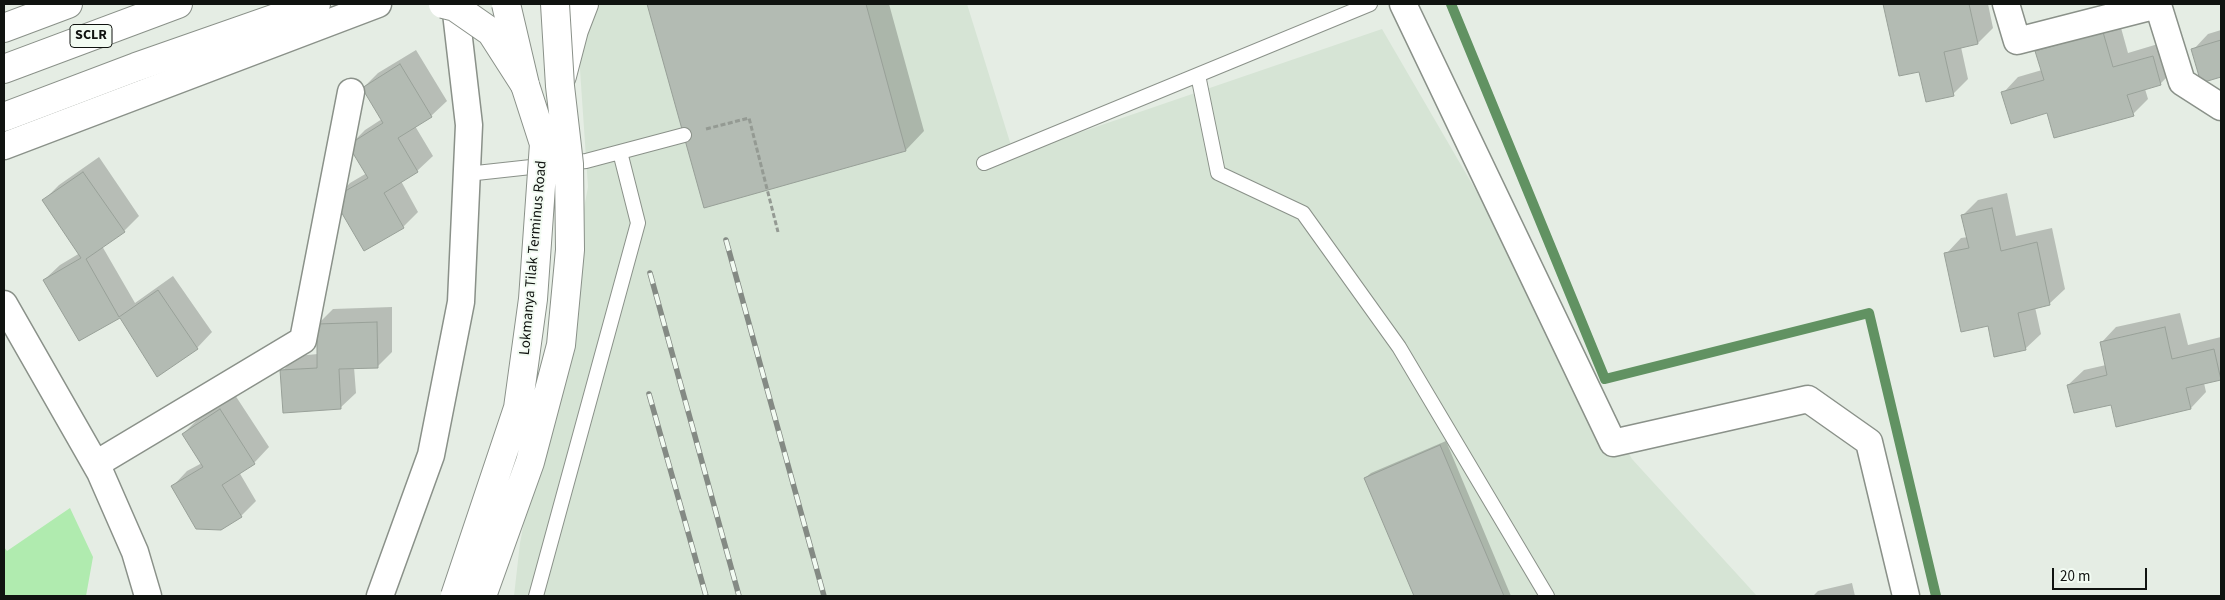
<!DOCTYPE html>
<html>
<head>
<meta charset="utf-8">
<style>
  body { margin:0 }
  #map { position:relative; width:2225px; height:600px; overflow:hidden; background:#e5ede4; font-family:"Source Sans 3",sans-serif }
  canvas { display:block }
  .frame { position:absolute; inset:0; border:5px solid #101310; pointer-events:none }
  .scale { position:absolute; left:2052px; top:568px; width:95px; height:22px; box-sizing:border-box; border:2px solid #101310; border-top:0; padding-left:6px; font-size:15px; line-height:18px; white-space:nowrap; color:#101310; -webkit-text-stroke:4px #f2fbf2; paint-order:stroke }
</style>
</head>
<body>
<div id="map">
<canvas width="2225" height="600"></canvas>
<div class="frame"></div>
<div class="scale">20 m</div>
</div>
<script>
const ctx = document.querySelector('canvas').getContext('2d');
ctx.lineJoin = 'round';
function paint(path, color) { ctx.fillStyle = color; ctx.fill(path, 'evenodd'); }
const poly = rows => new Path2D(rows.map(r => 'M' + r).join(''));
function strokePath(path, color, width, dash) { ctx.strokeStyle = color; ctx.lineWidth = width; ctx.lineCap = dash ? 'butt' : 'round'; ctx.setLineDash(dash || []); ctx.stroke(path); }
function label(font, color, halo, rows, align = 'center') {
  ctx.font = font + ' "Source Sans 3",sans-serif'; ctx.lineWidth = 4; ctx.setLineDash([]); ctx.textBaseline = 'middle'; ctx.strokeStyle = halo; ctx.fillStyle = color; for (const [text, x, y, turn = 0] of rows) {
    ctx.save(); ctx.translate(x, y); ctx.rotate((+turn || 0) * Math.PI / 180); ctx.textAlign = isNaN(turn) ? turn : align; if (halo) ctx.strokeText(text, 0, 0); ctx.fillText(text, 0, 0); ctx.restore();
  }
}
paint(poly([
  [585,4,967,4,1014,155,1382,29,1632,459,1757,596,514,596,520,543,588,187,576,11]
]), '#d6e4d5');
paint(poly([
  [70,508,93,557,86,596,4,596,4,547,7,551]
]), '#b0ebaf');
paint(poly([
  [649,4,889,4,924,131,906,150,704,206],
  [1885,4,1988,4,1993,28,1978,43,1961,47,1968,79,1953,94,1920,70,1900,74],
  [2118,17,2128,53,2168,41,2175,69,2160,84,2145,89,2148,99,2133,114,2048,112,2003,93,2018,77,2042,70,2037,51,2052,36],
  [2221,30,2221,75,2202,81,2193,50,2208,34],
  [416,50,447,101,431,116,415,126,433,156,417,171,401,181,418,212,403,227,335,198,350,183,367,173,350,145,365,130,382,119,363,88,378,73],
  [99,157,139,216,124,231,102,246,135,303,173,276,212,332,197,348,157,375,120,316,79,340,44,280,60,265,80,253,44,200,59,185],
  [2007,193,2016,236,2052,228,2065,289,2049,304,2035,307,2041,334,2025,349,1989,324,1946,254,1961,238,1968,237,1963,215,1978,200],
  [392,307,392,352,377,367,354,367,356,393,340,408,282,371,297,356,318,354,318,324,333,309],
  [2180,313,2188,345,2221,337,2221,378,2204,383,2206,392,2191,408,2112,403,2068,385,2084,370,2106,365,2101,343,2116,327],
  [235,395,269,447,254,463,239,472,256,501,241,516,172,487,187,471,202,463,183,434,198,419],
  [1446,441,1511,596,1415,596,1365,478,1371,473],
  [1852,583,1855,596,1813,596,1818,591]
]), '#0003');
strokePath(poly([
  [1451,4,1605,379,1869,313,1936,596]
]), '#619262', 10);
const building = poly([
  [647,4,866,4,906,151,704,208,647,4],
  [1883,4,1969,4,1978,44,1944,52,1954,96,1926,102,1919,72,1899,76,1883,4],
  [2103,32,2113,67,2153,56,2161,85,2127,95,2134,116,2054,138,2047,113,2011,124,2001,92,2044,80,2035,51,2103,32],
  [2221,40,2221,77,2201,83,2191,49,2221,40],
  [400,64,432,117,398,138,418,172,384,193,404,228,364,251,333,198,368,178,348,145,383,123,362,88,400,64],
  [83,172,125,232,86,259,119,317,158,290,198,349,157,377,120,318,79,341,43,280,81,258,42,200,83,172],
  [1992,208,2001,251,2037,242,2050,305,2018,313,2026,350,1994,357,1988,326,1961,332,1944,253,1969,248,1961,215,1992,208],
  [377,322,378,368,339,369,341,409,283,413,280,370,317,368,317,324,377,322],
  [2165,327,2172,359,2214,349,2221,380,2186,388,2191,409,2116,427,2111,405,2074,413,2067,385,2107,375,2100,342,2165,327],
  [220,409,255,464,222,485,242,517,221,530,196,529,171,486,203,467,182,434,220,409],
  [1440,445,1504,596,1414,596,1364,478,1440,445]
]);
paint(building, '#b3bbb3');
strokePath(building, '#98a098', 1);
const lane = poly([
  [1198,75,1218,173,1303,213,1399,347,1547,596],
  [984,163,1370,4],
  [467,174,586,161,684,135],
  [536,596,638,223,620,152]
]);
const street = poly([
  [1403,4,1613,443,1808,399,1869,442,1906,596],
  [2006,4,2017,41,2158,5,2182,82,2221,107],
  [4,146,378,4],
  [4,304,100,472,135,552,148,596],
  [96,464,303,340,351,92],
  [380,596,431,455,461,302,469,125,455,4]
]);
const highway = poly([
  [4,28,68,4],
  [4,69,178,4],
  [562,76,574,30,584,4],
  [4,117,136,67,316,4]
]);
strokePath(lane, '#8a9189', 16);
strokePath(street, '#8a9189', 29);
strokePath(highway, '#8a9189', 30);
strokePath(poly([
  [706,129,749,118,778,232]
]), '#949a93', 3, [5, 2.5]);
strokePath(lane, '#fff', 14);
strokePath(street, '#fff', 26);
strokePath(highway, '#fff', 28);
const rail = poly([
  [726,240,824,596],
  [650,273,739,596],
  [649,394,706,596]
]);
strokePath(rail, '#848a84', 5.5);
strokePath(rail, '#f2fbf2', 4, [11]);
const secondaryBridge = poly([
  [455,596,518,408,533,299,544,144,525,85,506,4],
  [482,596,530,462,561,345,570,250,569,164,560,86,555,4]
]);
const highwayBridge = poly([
  [443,4,455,7,491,32,525,85]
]);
strokePath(secondaryBridge, '#8a9189', 30, []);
strokePath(highwayBridge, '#8a9189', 30, []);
strokePath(secondaryBridge, '#fff', 28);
strokePath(highwayBridge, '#fff', 28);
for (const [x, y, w] of [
  [91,36,42]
]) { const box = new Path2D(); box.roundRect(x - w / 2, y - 11.5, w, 23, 4); ctx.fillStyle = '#f2fbf2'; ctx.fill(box); strokePath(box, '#101310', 1); }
label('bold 14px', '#101310', null, [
  ["SCLR",91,36]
]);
label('15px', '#101310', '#f2fbf2', [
  ["Lokmanya Tilak Terminus Road",534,258,-85]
]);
</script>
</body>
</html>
